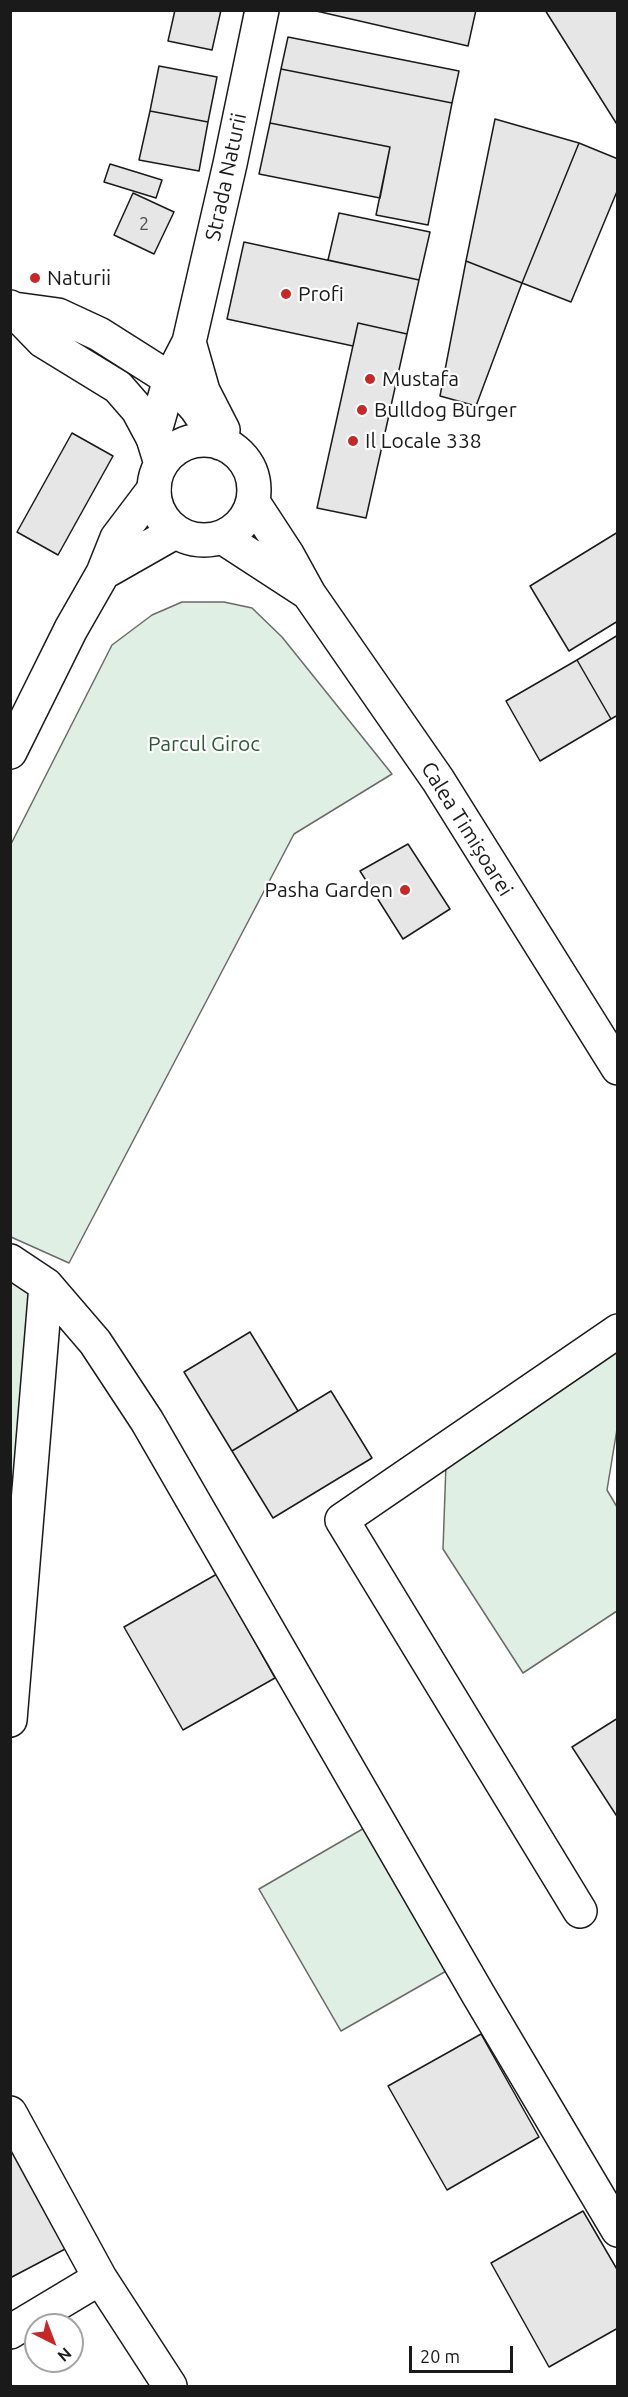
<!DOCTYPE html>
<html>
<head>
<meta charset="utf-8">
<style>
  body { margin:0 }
  #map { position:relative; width:628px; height:2397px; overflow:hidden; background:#fff; font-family:Ubuntu,sans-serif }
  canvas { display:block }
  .frame { position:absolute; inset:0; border:12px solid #1a1a1a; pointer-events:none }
  .north { position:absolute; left:24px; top:2313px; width:60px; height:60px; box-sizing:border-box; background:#fff; border:2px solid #a3a3a3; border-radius:50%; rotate:138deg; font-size:16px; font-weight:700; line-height:24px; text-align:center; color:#1a1a1a }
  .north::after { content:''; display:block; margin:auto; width:21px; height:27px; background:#c62828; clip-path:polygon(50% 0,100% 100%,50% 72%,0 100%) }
  .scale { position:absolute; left:409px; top:2346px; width:104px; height:27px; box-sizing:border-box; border:3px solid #1a1a1a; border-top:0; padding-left:8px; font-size:18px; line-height:21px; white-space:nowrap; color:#1a1a1a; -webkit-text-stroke:4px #fff; paint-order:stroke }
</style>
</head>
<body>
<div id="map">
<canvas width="628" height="2397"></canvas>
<div class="frame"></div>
<div class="north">N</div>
<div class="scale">20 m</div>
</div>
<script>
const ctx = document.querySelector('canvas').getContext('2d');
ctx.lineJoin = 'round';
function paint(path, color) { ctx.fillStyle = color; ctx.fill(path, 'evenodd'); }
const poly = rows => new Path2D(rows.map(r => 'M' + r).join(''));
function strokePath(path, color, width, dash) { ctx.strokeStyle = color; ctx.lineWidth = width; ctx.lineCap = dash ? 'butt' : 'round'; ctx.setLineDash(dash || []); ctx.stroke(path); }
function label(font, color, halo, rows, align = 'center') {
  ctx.font = font + ' Ubuntu,sans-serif'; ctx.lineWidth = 4.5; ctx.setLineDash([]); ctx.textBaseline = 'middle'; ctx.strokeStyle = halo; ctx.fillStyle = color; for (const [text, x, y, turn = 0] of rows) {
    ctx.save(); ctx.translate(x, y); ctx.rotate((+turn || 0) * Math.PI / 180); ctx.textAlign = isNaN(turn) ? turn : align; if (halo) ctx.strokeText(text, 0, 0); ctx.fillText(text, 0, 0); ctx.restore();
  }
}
const green = poly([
  [182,602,224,602,252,608,282,637,392,774,294,834,69,1263,11,1237,11,844,112,645,152,615,182,602],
  [11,1267,30,1276,11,1534,11,1267],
  [617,1346,617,1429,607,1490,617,1507,617,1611,523,1673,443,1549,446,1464,617,1346],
  [366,1827,448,1970,341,2031,259,1889,366,1827]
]);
paint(green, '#e0efe3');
strokePath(green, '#6a6a6a', 1.5);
const building = poly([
  [175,10,221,10,212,50,168,41,175,10],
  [312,10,476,10,468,46,312,10],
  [545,10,618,10,618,126,545,10],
  [288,37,459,71,452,103,281,69,288,37],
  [159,66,217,77,208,122,150,111,159,66],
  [281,69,452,103,428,225,376,215,390,147,270,123,281,69],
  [150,111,208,122,199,171,139,160,150,111],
  [495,119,579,143,522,283,466,261,495,119],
  [270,123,390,147,380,198,259,174,270,123],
  [579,143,618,159,618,189,571,302,522,283,579,143],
  [110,164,162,180,156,198,104,182,110,164],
  [133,193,174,212,154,254,114,235,133,193],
  [339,213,430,232,419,280,328,260,339,213],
  [244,242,419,280,407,334,358,323,353,346,227,319,244,242],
  [466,261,522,283,476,406,440,396,466,261],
  [358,323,407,334,366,518,317,508,358,323],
  [72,433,113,456,58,555,17,532,72,433],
  [618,532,618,621,569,651,530,586,618,532],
  [618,635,618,715,611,719,577,660,618,635],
  [577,660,611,719,540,761,506,701,577,660],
  [408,844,450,909,403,939,360,871,408,844],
  [250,1332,298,1411,232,1451,184,1372,250,1332],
  [331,1391,372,1458,273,1518,232,1451,331,1391],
  [217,1574,275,1678,183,1730,124,1627,217,1574],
  [618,1718,618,1818,572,1747,618,1718],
  [481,2034,539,2137,447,2190,388,2086,481,2034],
  [10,2140,67,2248,10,2278,10,2140],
  [583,2211,618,2271,618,2328,549,2367,491,2263,583,2211]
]);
paint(building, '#e6e6e6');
strokePath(building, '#1a1a1a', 1.5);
const minor = poly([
  [189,342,203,391,223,430],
  [153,438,170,379,189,342,230,164,262,10],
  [103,573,175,532],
  [10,752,71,629,103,573,117,538,154,489],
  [10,1261,46,1285,95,1342,147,1421,478,1994,618,2230],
  [10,1720,46,1285],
  [580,1911,342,1520,618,1331],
  [10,2113,100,2278,170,2386],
  [10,2332,100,2278]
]);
const major = poly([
  [10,307,43,341,118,387,138,410,153,438,161,464],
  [14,309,58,315,99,334,170,379,196,408,220,443],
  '154 490a50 50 0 1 1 100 0a50 50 0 1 1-100 0Z',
  [253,502,287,554,309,594,438,780,618,1068],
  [222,537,308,593]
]);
strokePath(minor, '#1a1a1a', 36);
strokePath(major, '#1a1a1a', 36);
strokePath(minor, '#fff', 33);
strokePath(major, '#fff', 33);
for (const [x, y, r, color] of [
  [35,278,6,"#c62828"],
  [286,294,6,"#c62828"],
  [370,379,6,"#c62828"],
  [362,410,6,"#c62828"],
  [353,441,6,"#c62828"],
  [405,890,6,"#c62828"]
]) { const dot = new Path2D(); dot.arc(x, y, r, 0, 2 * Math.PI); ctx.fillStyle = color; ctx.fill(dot); strokePath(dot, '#fff', 2); }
label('18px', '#4d4d4d', null, [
  ["2",144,224]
]);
label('21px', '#1a1a1a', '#fff', [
  ["Strada Naturii",226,177,-78],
  ["Calea Timișoarei",467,829,58]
]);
label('21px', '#1a1a1a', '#fff', [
  ["Naturii",47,278],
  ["Profi",298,294],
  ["Mustafa",382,379],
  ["Bulldog Burger",374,410],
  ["Il Locale 338",365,441],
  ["Pasha Garden",393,890,"right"]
], 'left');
label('21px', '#2b5a34', '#fff', [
  ["Parcul Giroc",204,744]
]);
</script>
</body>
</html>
